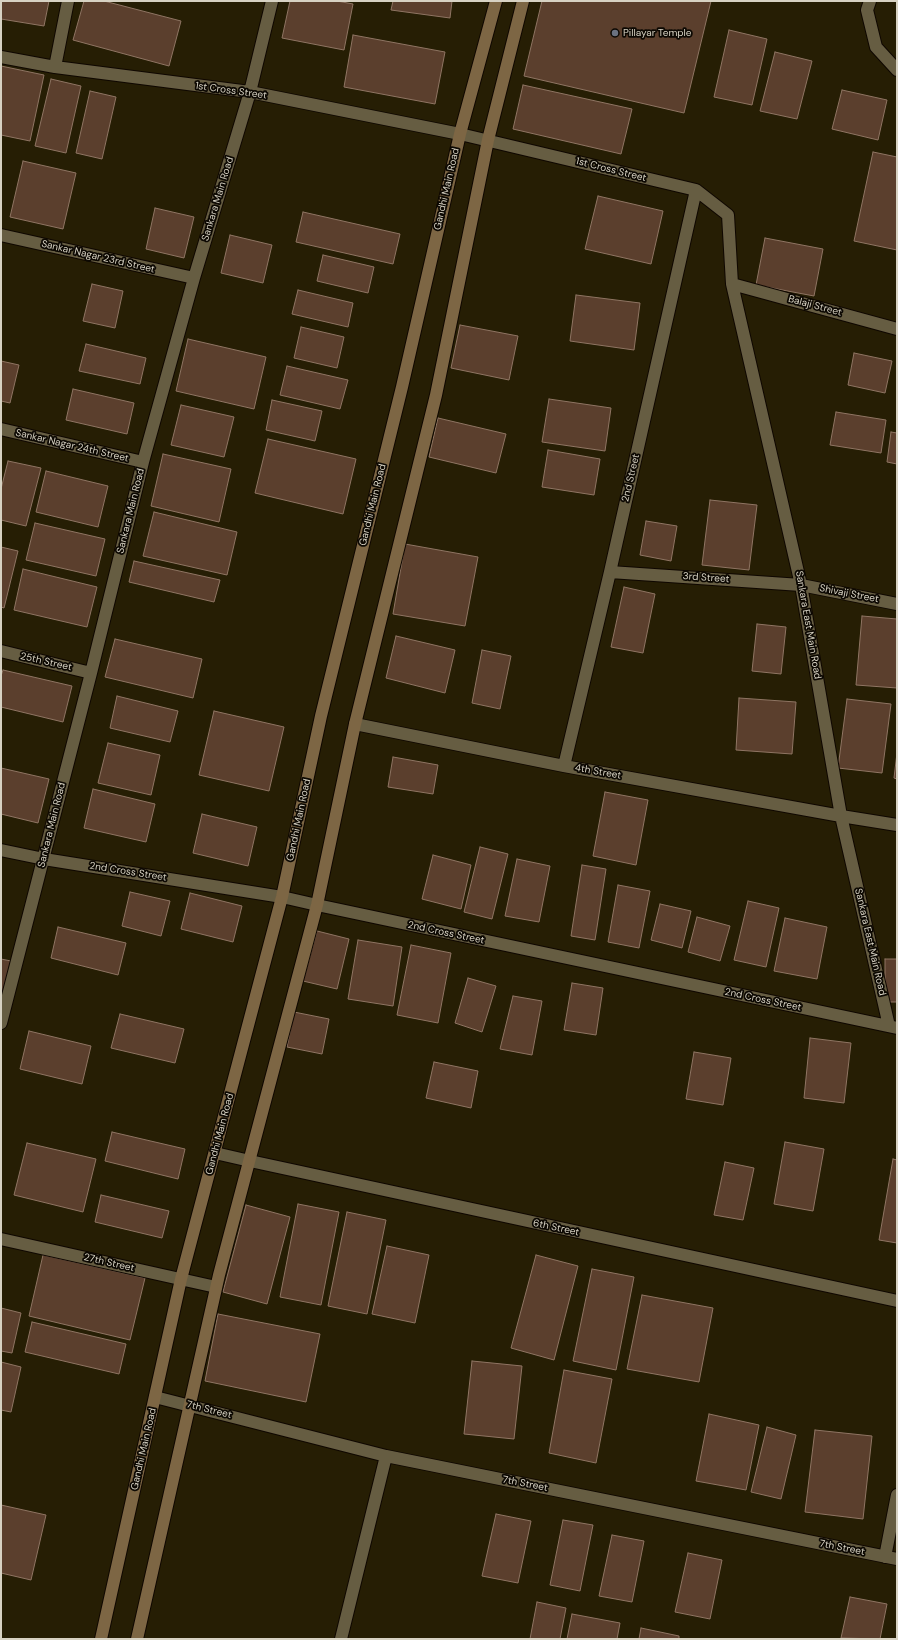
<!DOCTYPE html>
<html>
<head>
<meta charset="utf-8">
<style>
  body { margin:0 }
  #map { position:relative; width:898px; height:1640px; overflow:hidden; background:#261e04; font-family:"DM Sans",sans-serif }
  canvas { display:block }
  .frame { position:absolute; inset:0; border:2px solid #d7d2c3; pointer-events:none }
</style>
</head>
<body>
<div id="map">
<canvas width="898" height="1640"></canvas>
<div class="frame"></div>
</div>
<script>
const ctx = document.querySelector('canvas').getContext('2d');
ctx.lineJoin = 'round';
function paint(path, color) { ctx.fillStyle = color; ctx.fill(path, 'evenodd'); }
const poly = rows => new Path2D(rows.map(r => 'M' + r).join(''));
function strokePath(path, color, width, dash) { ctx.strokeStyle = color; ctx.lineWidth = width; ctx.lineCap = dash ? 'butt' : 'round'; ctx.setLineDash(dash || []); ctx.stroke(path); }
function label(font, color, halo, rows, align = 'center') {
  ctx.font = font + ' "DM Sans",sans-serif'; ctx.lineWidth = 3.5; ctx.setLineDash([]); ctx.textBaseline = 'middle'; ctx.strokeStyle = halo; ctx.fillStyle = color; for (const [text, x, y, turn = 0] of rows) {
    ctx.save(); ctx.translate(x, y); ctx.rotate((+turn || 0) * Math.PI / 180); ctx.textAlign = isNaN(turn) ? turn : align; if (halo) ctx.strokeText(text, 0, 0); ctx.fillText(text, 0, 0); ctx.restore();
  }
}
const building = poly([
  [1,1,49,1,44,26,1,19,1,1],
  [84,1,104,1,181,21,169,66,73,40,84,1],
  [290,1,337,1,353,4,344,50,282,38,290,1],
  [393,1,452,1,450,18,391,10,393,1],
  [542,1,711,1,684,113,524,76,542,1],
  [729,30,767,39,752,105,714,97,729,30],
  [353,35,445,52,435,104,344,87,353,35],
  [775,52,812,61,797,119,760,111,775,52],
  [1,66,44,75,30,141,1,135,1,66],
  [51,79,81,86,66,153,35,146,51,79],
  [523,85,632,109,621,154,513,129,523,85],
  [842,90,887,100,878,140,832,129,842,90],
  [90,91,116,97,102,159,76,153,90,91],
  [873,152,897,157,897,250,854,241,873,152],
  [23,161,76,173,63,229,10,217,23,161],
  [598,196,663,211,651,264,585,249,598,196],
  [155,208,194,217,184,258,146,249,155,208],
  [303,212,400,234,393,264,296,242,303,212],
  [230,235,272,245,263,283,221,273,230,235],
  [765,238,823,249,814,296,756,285,765,238],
  [323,255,374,267,368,293,317,281,323,255],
  [92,284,123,291,115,328,83,321,92,284],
  [298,290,353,303,348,327,292,314,298,290],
  [576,295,640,303,634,350,570,341,576,295],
  [460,325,518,336,509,380,451,368,460,325],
  [301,327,344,337,337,368,294,358,301,327],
  [188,339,266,357,254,409,176,391,188,339],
  [86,344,146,358,140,384,79,371,86,344],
  [854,353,892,361,885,393,848,385,854,353],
  [1,361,19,365,10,403,1,401,1,361],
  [287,366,348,380,340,409,280,395,287,366],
  [73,389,134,403,127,434,66,420,73,389],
  [549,399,611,408,605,451,542,442,549,399],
  [272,400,322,411,315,441,266,430,272,400],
  [181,405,234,417,224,457,171,445,181,405],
  [836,412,886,420,881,453,830,445,836,412],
  [438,418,506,434,496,473,429,457,438,418],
  [891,432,897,433,897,464,887,462,891,432],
  [268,439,356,459,343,514,255,493,268,439],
  [548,450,600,459,594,495,542,487,548,450],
  [163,454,231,469,219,522,151,506,163,454],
  [8,461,41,468,26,526,1,520,1,489,8,461],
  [46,471,108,486,98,527,36,512,46,471],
  [710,500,757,505,749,570,702,565,710,500],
  [154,512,237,532,227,575,143,556,154,512],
  [646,521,677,526,671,561,640,555,646,521],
  [35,523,105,539,96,576,26,560,35,523],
  [405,544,478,557,465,626,393,614,405,544],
  [1,547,18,551,4,608,1,607,1,547],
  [134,561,220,580,214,602,129,582,134,561],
  [23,569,97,587,87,627,14,610,23,569],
  [624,587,655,594,643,653,611,647,624,587],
  [862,616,897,619,897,688,856,685,862,616],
  [757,624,786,627,781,674,752,671,757,624],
  [396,636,455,650,445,693,386,678,396,636],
  [115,639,202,659,193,698,105,677,115,639],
  [482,650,511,656,500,709,472,703,482,650],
  [3,670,72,686,63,722,1,707,1,676,3,670],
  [117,696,178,711,170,742,110,728,117,696],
  [739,698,796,702,792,754,736,750,739,698],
  [847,699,891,704,882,773,838,768,847,699],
  [214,711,284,727,269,791,199,775,214,711],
  [108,743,160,755,151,795,98,783,108,743],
  [897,753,897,779,894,778,897,753],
  [393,757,438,765,433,794,388,787,393,757],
  [1,768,49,779,38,823,1,814,1,768],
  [93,789,155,804,146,842,84,828,93,789],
  [605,792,648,800,636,865,593,856,605,792],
  [202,814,257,827,248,866,193,853,202,814],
  [480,847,508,854,492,919,464,912,480,847],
  [433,855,471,865,461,909,422,899,433,855],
  [517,859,550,866,539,922,505,916,517,859],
  [582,865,606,869,595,940,571,936,582,865],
  [618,885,650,891,639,948,608,942,618,885],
  [130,892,170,901,161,936,122,926,130,892],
  [190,893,242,906,233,942,181,929,190,893],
  [748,901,779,908,766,967,734,960,748,901],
  [660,904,691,911,682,948,651,940,660,904],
  [697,917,730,926,720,961,688,952,697,917],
  [785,918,827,927,817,979,774,971,785,918],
  [58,927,126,943,118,975,51,958,58,927],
  [317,931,349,939,337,989,303,981,317,931],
  [358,940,402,947,393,1006,348,999,358,940],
  [411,945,451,953,438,1023,397,1015,411,945],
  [1,959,11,961,1,1001,1,959],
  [885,959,897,959,897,1002,885,1002,885,959],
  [468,978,496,986,482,1032,455,1023,468,978],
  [572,983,603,988,596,1035,564,1030,572,983],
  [513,996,542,1001,532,1055,500,1049,513,996],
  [294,1012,329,1019,322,1054,287,1047,294,1012],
  [120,1014,184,1029,175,1063,111,1048,120,1014],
  [29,1031,91,1046,82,1084,20,1069,29,1031],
  [810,1038,851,1043,844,1103,804,1098,810,1038],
  [694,1052,731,1058,723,1105,686,1099,694,1052],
  [434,1062,478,1071,471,1108,426,1098,434,1062],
  [112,1132,185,1149,178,1179,105,1161,112,1132],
  [785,1142,824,1149,813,1211,774,1204,785,1142],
  [27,1143,96,1159,83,1212,14,1195,27,1143],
  [893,1159,897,1160,897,1243,879,1240,893,1159],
  [725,1162,754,1168,743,1220,714,1215,725,1162],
  [101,1195,169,1211,162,1238,95,1222,101,1195],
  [298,1204,339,1212,321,1305,280,1297,298,1204],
  [246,1205,290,1217,267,1304,223,1292,246,1205],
  [347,1212,386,1220,367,1314,328,1306,347,1212],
  [387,1246,429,1255,415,1323,372,1314,387,1246],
  [43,1255,145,1278,130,1340,29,1316,43,1255],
  [536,1255,578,1266,554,1360,511,1348,536,1255],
  [592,1269,634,1277,616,1370,573,1361,592,1269],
  [642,1295,713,1308,699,1382,627,1369,642,1295],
  [1,1308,21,1313,12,1353,1,1351,1,1308],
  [218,1314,320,1334,306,1402,205,1381,218,1314],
  [32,1322,126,1344,119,1374,25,1352,32,1322],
  [472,1361,522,1366,514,1439,464,1434,472,1361],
  [1,1362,21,1367,11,1412,1,1410,1,1362],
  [564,1370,612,1379,596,1463,549,1453,564,1370],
  [709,1414,759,1425,746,1490,696,1481,709,1414],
  [767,1427,796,1435,781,1499,751,1492,767,1427],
  [815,1430,872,1436,863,1519,805,1512,815,1430],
  [1,1505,46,1515,31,1580,1,1573,1,1505],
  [496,1514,531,1521,518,1583,482,1576,496,1514],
  [563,1520,593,1525,580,1591,550,1585,563,1520],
  [612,1535,644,1541,632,1602,599,1596,612,1535],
  [688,1553,722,1560,710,1619,675,1612,688,1553],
  [850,1597,887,1604,880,1639,841,1638,850,1597],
  [537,1602,566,1608,560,1639,530,1639,537,1602],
  [572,1614,620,1623,617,1639,567,1639,572,1614],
  [641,1628,679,1636,679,1639,639,1639,641,1628]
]);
paint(building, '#5b3f2d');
strokePath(building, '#8f7563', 1);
const street = poly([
  [870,1,867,10,876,47,897,70],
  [1,57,55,67,250,92,460,134,696,190,728,215,732,284,801,585,841,816,889,1026],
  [55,67,68,1],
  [1,235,194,278],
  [732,284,897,329],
  [1,429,143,462],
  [610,572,801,585,897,604],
  [1,651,91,673],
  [355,724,564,766,841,816,897,825],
  [564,766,610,572,696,190],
  [1,850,44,859,282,897,317,905,897,1028],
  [1,1023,91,673,143,462,194,278,250,92,272,1],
  [215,1153,250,1161,897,1301],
  [1,1239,216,1287],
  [155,1397,386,1456,897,1559],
  [885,1557,897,1495],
  [341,1639,386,1456]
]);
const secondary = poly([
  [101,1639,181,1279,282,897,321,716,402,387,460,134,496,1],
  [137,1639,219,1275,317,905,355,724,436,395,488,140,523,1]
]);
strokePath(street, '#0f0700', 14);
strokePath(secondary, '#0f0700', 14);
strokePath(street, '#665d42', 12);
strokePath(secondary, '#7d6644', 12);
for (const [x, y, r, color] of [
  [615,33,4,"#6b7280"]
]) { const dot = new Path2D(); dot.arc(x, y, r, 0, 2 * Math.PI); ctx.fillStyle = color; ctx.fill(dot); strokePath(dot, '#0c0802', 1.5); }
label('10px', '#d7d2c3', '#0c0802', [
  ["Pillayar Temple",623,33]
], 'left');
label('10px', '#d7d2c3', '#0c0802', [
  ["1st Cross Street",231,91,8],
  ["1st Cross Street",611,170,14],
  ["Gandhi Main Road",447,189,-77],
  ["Sankara Main Road",218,199,-73],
  ["Sankar Nagar 23rd Street",98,257,13],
  ["Balaji Street",815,306,15],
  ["Sankar Nagar 24th Street",72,446,13],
  ["2nd Street",631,478,-77],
  ["Gandhi Main Road",373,505,-76],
  ["Sankara Main Road",131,511,-76],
  ["3rd Street",706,578,4],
  ["Shivaji Street",849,594,11],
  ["Sankara East Main Road",808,625,80],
  ["25th Street",46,662,13],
  ["4th Street",598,772,10],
  ["Gandhi Main Road",299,820,-78],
  ["Sankara Main Road",52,825,-76],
  ["2nd Cross Street",128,872,9],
  ["2nd Cross Street",446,933,12],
  ["Sankara East Main Road",870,942,77],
  ["2nd Cross Street",763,1000,12],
  ["Gandhi Main Road",220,1134,-75],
  ["6th Street",556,1228,12],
  ["27th Street",109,1263,13],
  ["7th Street",209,1410,14],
  ["Gandhi Main Road",144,1449,-77],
  ["7th Street",525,1484,11],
  ["7th Street",842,1548,11]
]);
</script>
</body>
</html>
